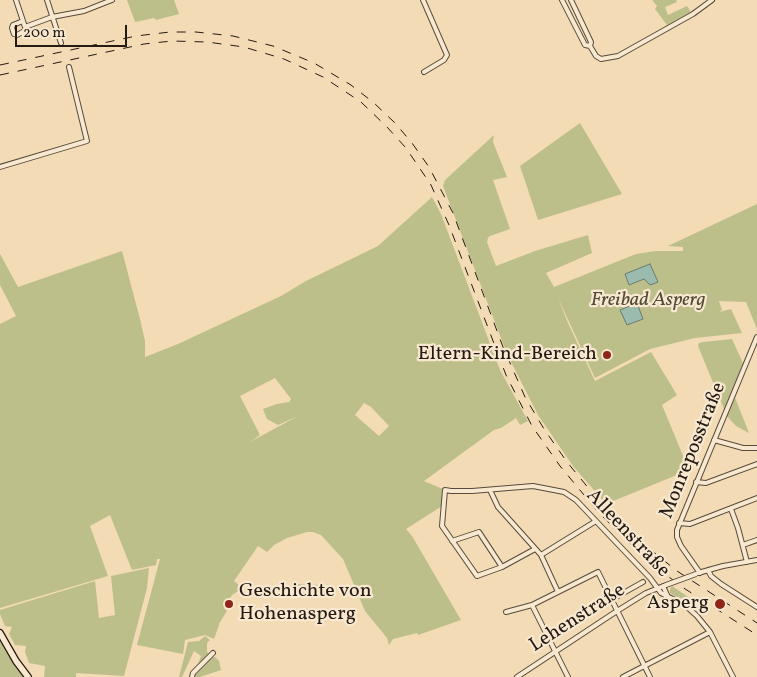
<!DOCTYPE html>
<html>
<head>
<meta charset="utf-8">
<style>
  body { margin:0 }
  #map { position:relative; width:757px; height:677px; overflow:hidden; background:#f2dbb5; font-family:Vollkorn,serif }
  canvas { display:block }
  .scale { position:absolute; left:15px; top:25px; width:112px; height:22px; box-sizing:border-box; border:2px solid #241a13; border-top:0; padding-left:6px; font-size:15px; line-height:18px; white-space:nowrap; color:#241a13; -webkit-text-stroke:4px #f7e8cf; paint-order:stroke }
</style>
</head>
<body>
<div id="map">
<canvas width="757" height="677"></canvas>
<div class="scale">200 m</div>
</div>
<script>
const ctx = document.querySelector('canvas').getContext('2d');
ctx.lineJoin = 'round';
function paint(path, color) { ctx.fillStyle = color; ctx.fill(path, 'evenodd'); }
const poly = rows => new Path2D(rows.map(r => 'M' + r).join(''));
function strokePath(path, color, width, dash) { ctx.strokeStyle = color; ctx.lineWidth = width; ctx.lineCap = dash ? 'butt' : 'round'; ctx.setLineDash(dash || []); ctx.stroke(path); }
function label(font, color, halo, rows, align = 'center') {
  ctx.font = font + ' Vollkorn,serif'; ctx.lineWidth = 4.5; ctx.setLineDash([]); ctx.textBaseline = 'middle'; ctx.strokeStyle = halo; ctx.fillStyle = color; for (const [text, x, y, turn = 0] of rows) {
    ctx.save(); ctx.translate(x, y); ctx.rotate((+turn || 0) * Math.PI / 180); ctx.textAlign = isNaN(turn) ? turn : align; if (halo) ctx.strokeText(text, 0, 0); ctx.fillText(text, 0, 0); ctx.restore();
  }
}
paint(poly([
  [127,0,174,0,179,14,156,20,154,18,135,22],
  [652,0,676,0,677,2,665,7,668,15,687,6,691,12,667,25,655,9,657,6],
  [580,123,622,194,538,220,520,166],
  [494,135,493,142,507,177,493,180,510,229,490,236,488,238,487,242,496,266,535,251,588,235,592,253,546,273,554,287,636,254,656,251,683,251,683,247,668,246,757,204,757,329,746,302,719,301,722,310,719,312,731,309,742,333,695,338,650,349,595,378,558,298,568,323,595,381,651,352,677,395,662,405,689,470,606,504,573,466,538,415,507,354,443,186,445,180],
  [432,197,441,214,500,370,528,421,520,425,516,418,501,428,494,430,424,481,445,490,442,506,406,529,412,536,461,620,418,635,417,633,393,639,389,645,387,638,365,611,343,559,321,535,313,532,307,532,287,538,274,545,267,552,258,546,234,581,240,586,240,590,232,595,224,608,227,611,220,622,214,639,205,635,185,640,183,654,137,645,160,559,157,559,156,565,132,570,110,515,90,526,108,576,0,608,0,324,16,316,0,285,0,254,18,287,122,251,140,319,145,341,145,357,178,344,281,296,306,281,378,246],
  [275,378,291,399,289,402,277,404,263,409,267,419,278,425,298,416,250,442,260,435,240,396],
  [364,403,371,407,389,426,379,436,355,415],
  [732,339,743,363,724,409,698,346,699,343,703,342],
  [734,395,749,433,736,426,725,414],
  [149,568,147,588,124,676,76,673,76,677,44,677,45,666,29,663,25,652,26,646,15,645,9,634,12,627,5,626,0,614,0,610,95,581,99,618,115,615,111,576],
  [296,584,319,585,319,597,296,597],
  [672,586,697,603,696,610,670,593,670,589],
  [205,636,210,640,207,643,207,652,210,654,197,667,201,656,194,651,182,677,179,677,188,642,199,641],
  [0,638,28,677,0,677],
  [212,657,215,657,219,661,221,670,200,677,193,677]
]), '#bdbf8b');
const water = poly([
  [650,264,658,282,650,285,644,279,629,285,625,274,650,264],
  [637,303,643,319,627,325,620,310,637,303]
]);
paint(water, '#9bbbae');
strokePath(water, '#6b7b70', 1);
const minor = poly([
  [16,0,26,30,17,35,14,34,12,28,13,25,23,21],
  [47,0,61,43],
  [423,0,447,55,444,60,424,72],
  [562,0,585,45,590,46,596,56,601,59,618,56,693,14,712,0],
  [571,0,591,42,590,46],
  [25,27,52,17,84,11,112,0],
  [0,167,87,141,69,67],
  [714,440,743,448,757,448],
  [696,482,706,483,757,464],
  [490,490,498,507,541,555,558,592],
  [731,509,738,528,747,562],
  [679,523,690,524,757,498],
  [452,541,479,532,502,567],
  [743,545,757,540],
  [535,549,502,567,477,576,442,526,445,490,451,491,472,491,533,486,564,492,576,500,650,578,661,593,686,606,697,616,710,632,733,677],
  [541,555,596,521],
  [708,570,711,576,721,584,757,607],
  [698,573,723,566,757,560],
  [700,573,681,546,677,537,677,530,757,337],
  [663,586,668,597],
  [611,600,643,582],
  [532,605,568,677],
  [506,612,532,605,598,572,650,677],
  [192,677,193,673,213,653],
  [517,677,617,611,646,593,666,585],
  [623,677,710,632]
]);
const secondary = poly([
  [0,633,16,661,28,677]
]);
strokePath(minor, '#584a3c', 6);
strokePath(secondary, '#241a13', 8);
strokePath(minor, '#f7e8cf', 4);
strokePath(secondary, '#f7e8cf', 5.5);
strokePath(poly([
  [0,65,136,36,170,32,196,32,233,36,273,46,314,63,351,85,374,103,395,123,412,143,429,167,453,213,503,347,525,397,544,429,567,462,590,490,628,529],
  [0,75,144,44,172,41,207,42,244,47,284,59,323,77,361,102,387,127,406,148,431,185,449,225,506,375,532,426,560,466,599,513,644,557,679,585,757,635],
  [621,526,677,571,757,623]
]), '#241a13', 1, [9, 9]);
const minorBridge = poly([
  [666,585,696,574]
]);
strokePath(minorBridge, '#584a3c', 6, []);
strokePath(minorBridge, '#f7e8cf', 4);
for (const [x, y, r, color] of [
  [607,355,5,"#8f2418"],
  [229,604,5,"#8f2418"],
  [720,604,6,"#8f2418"]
]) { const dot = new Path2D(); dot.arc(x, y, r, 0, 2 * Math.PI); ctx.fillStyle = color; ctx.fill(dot); strokePath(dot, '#f7e8cf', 2); }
label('italic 20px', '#524c37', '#f7e8cf', [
  ["Freibad Asperg",648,301]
]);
label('20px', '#241a13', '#f7e8cf', [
  ["Eltern-Kind-Bereich",597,355],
  ["Geschichte von",239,592,"left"],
  ["Hohenasperg",239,615,"left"],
  ["Asperg",709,604]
], 'right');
label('20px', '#241a13', '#f7e8cf', [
  ["Monreposstraße",694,451,-68],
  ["Alleenstraße",627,534,47],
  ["Lehenstraße",578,619,-33]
]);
</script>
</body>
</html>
